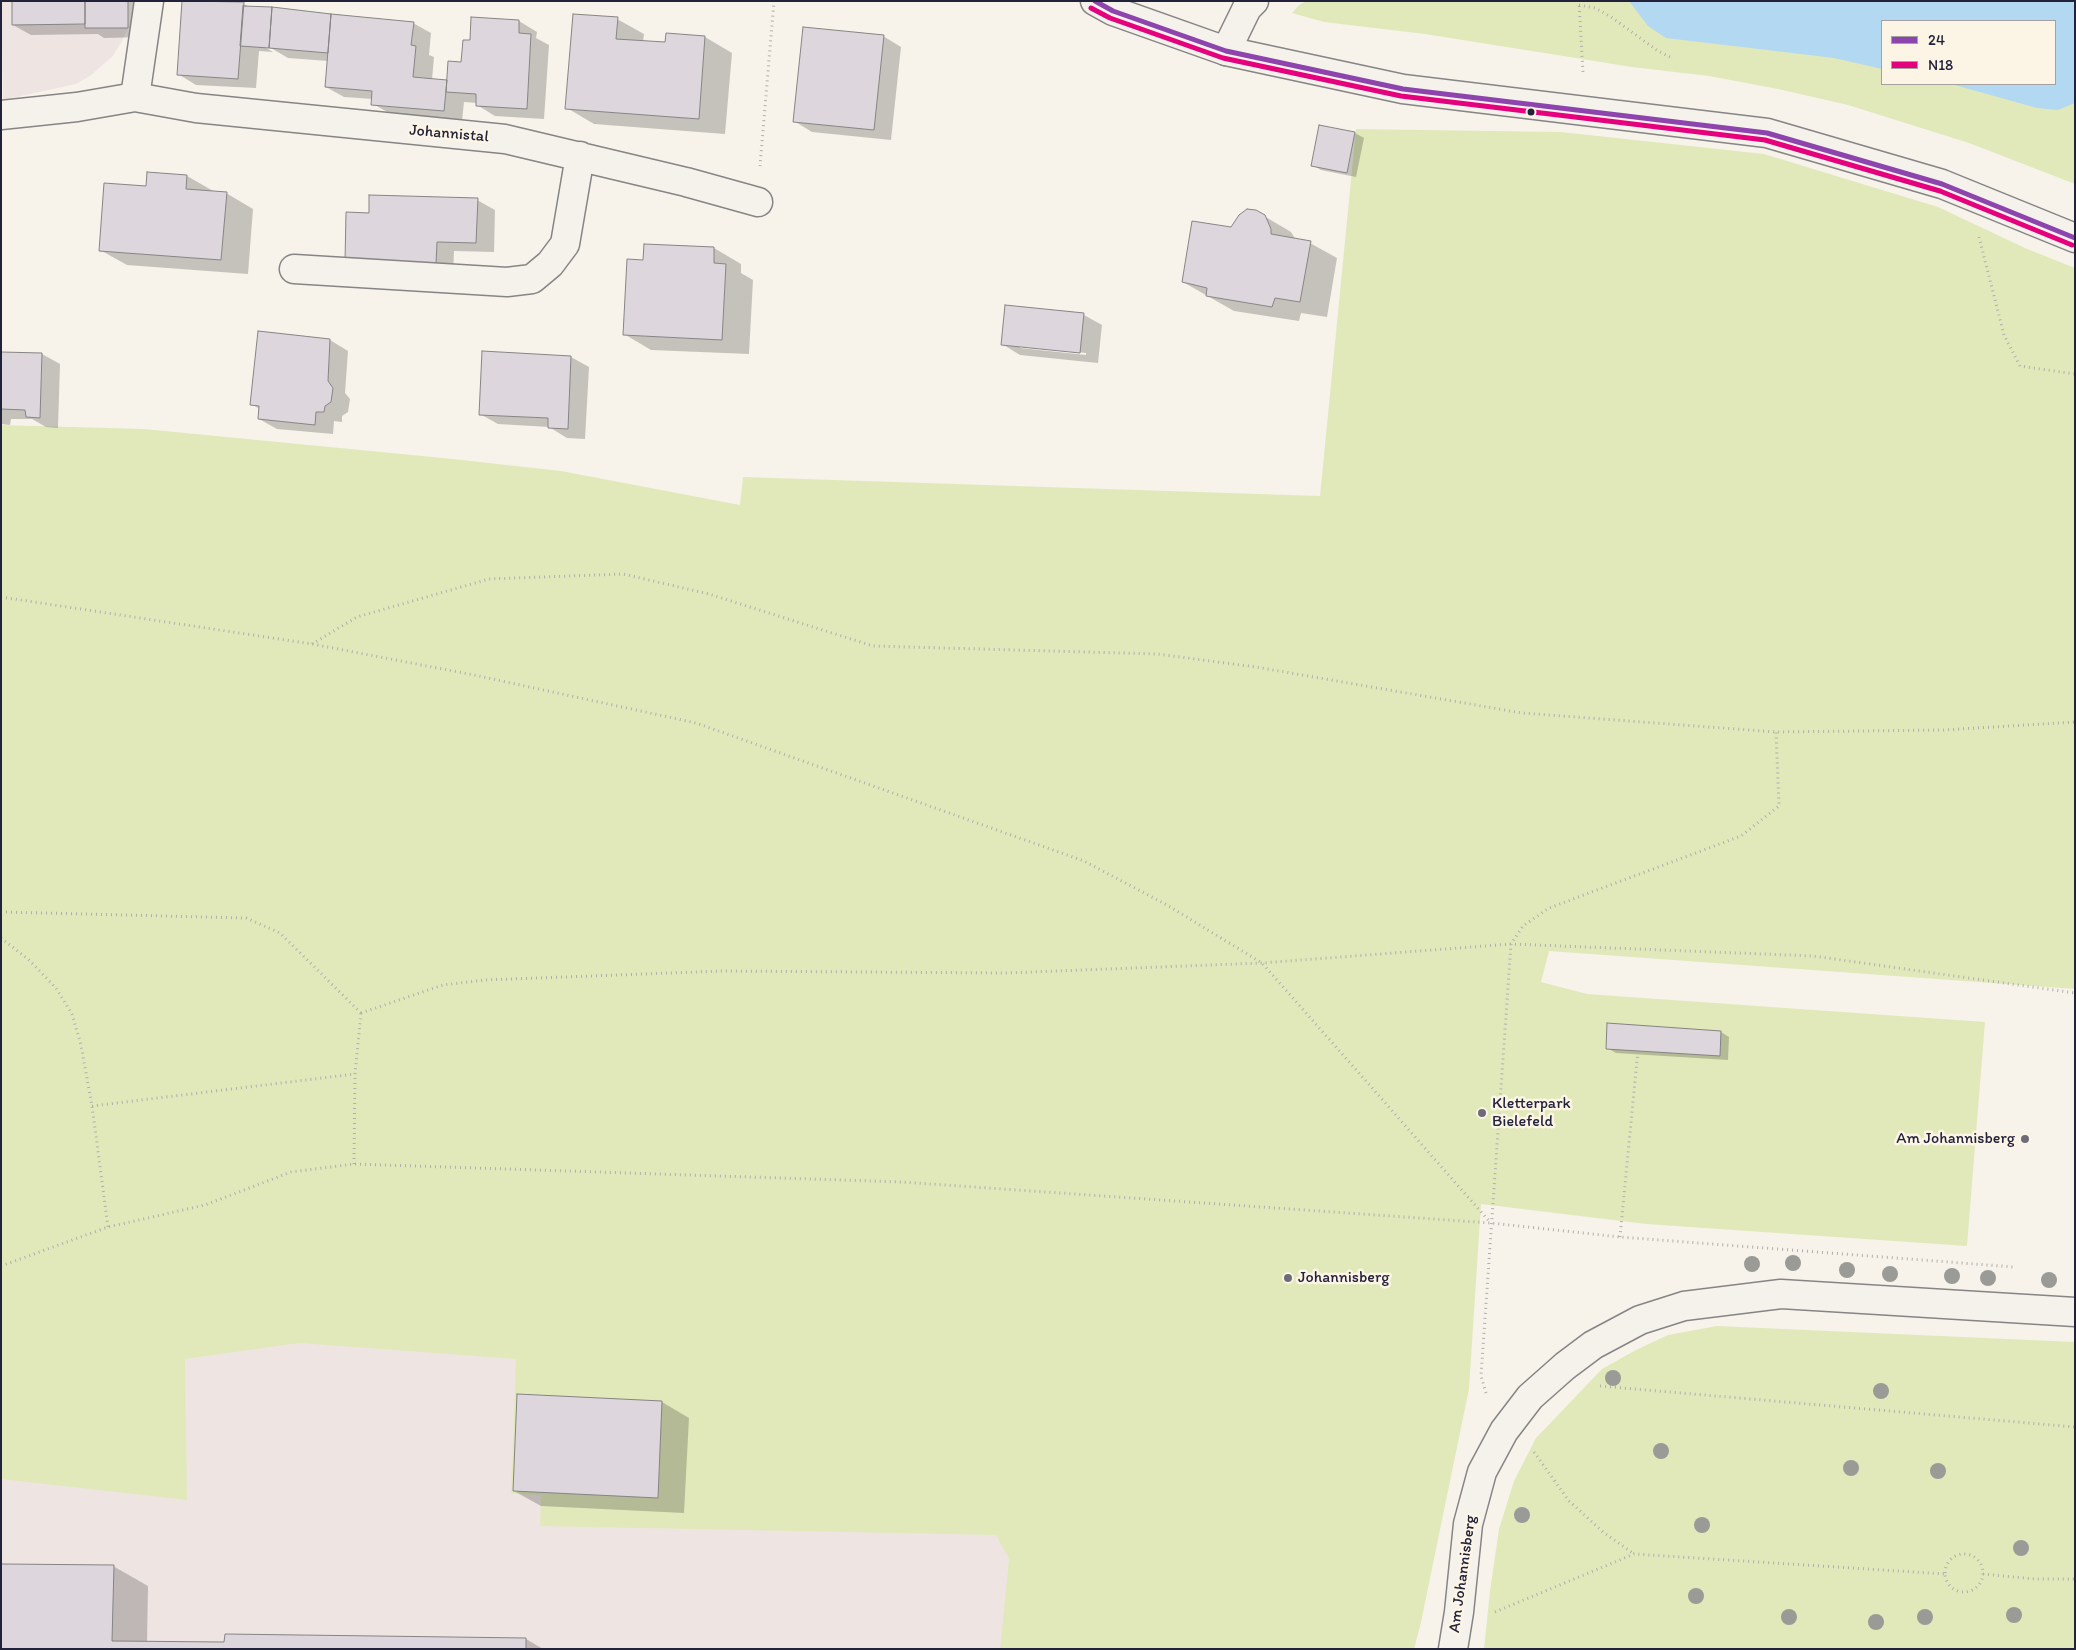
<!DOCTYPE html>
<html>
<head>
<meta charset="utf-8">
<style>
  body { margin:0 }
  #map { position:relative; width:2076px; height:1650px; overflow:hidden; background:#f7f3ea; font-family:Itim,sans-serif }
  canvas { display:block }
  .frame { position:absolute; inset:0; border:2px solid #22223b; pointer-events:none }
  .legend { position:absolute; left:1881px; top:20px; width:175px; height:65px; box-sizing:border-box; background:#fcf5e5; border:1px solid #a5a1a1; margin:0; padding:6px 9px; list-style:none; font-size:15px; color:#22223b }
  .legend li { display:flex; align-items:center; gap:10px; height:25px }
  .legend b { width:25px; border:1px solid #a5a1a1 }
</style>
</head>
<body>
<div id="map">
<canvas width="2076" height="1650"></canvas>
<div class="frame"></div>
<ul class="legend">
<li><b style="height:6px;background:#8e44ad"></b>24</li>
<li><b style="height:6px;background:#e5007d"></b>N18</li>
</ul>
</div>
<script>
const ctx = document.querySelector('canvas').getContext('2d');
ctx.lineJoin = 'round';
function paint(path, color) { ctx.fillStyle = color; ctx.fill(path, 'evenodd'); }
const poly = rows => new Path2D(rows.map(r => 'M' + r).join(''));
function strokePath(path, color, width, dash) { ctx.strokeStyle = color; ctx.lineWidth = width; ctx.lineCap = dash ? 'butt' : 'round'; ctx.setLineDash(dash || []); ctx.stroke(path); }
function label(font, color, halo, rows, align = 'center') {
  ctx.font = font + ' Itim,sans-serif'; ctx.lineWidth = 5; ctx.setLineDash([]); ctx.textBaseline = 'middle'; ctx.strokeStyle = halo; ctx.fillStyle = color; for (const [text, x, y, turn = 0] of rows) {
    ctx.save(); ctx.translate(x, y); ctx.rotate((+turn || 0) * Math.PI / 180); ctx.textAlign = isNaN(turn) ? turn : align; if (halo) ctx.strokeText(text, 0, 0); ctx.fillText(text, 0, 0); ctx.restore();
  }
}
paint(poly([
  [1,1,128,1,128,28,121,43,113,56,90,76,76,84,3,100],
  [1,1296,1449,1389,1421,1622,1414,1649,1,1649]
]), '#eee5e3');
paint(poly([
  [1306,1,2075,1,2075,184,1969,143,1848,105,1778,89,1709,76,1632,67,1425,34,1324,22,1292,13,1299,5],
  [1882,21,2055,21,2055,84,1882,84],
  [1356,129,1561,132,1764,154,1938,207,2025,248,2075,268,2075,989,1549,951,1541,982,1587,994,1985,1022,1967,1246,1646,1224,1481,1204,1469,1389,1421,1622,1414,1649,1000,1649,1009,1559,996,1535,540,1526,541,1495,511,1494,516,1359,299,1343,185,1359,187,1500,1,1479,1,425,144,429,443,458,561,471,740,505,743,477,1320,496],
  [1717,1326,2075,1342,2075,1649,1484,1649,1490,1591,1499,1529,1514,1481,1536,1438,1602,1369,1634,1351,1668,1335]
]), '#e1e9bb');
paint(poly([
  [1629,1,2072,1,2075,7,2075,103,2058,110,2037,108,1951,84,2055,84,2055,21,1882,21,1882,69,1834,58,1666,38,1648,26]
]), '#b3d8f2');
paint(poly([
  [13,1,146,1,145,37,104,38,98,34,31,35,13,25],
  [183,1,244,4,251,8,413,23,431,33,429,55,434,57,432,80,448,81,462,63,471,42,519,21,537,32,536,38,549,45,544,119,495,116,477,105,477,103,464,102,462,121,391,114,373,104,373,99,344,97,326,87,328,61,288,58,264,44,263,46,273,52,259,51,256,88,196,85,178,74],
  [617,19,644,34,643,42,666,43,667,34,705,37,732,53,725,134,594,124,567,108],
  [883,36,901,47,891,140,812,132,794,121],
  [1320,127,1355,133,1364,138,1356,177,1321,170,1312,165],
  [148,174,187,176,215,192,226,193,253,209,248,274,127,265,100,250,147,188],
  [477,200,495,210,494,252,454,251,453,274,347,213,370,214],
  [1264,216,1291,232,1296,240,1310,243,1337,258,1327,317,1301,313,1299,321,1234,311,1183,282,1232,229],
  [646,245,714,248,741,264,741,273,753,280,749,354,651,350,624,334,644,261],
  [1084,315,1102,325,1098,363,1020,355,1002,344],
  [1020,346,1086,353,1086,355,1020,348],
  [259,332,330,340,348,351,345,393,350,399,348,412,342,416,342,422,334,421,333,434,277,429,259,419,260,409,251,404],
  [1,353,42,354,60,364,58,428,46,427,32,419,11,419,10,425,1,424],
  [571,357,589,367,585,439,567,438,549,427,498,424,480,414],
  [1721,1032,1729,1037,1728,1060,1616,1053,1607,1048],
  [662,1402,689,1418,684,1513,541,1506,514,1491],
  [113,1566,148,1586,147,1643,225,1644,526,1639,543,1649,1,1649]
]), '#0003');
const building = poly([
  [12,1,85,1,85,24,12,25,12,1],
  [85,1,128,1,128,28,85,28,85,1],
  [182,1,244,2,238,79,177,75,182,1],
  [243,6,272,7,269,48,240,46,243,6],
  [272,7,331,14,328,53,269,48,272,7],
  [331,14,414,22,411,45,416,46,413,77,447,80,444,111,371,105,372,91,325,87,331,14],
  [573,14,618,17,616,39,665,42,666,33,705,36,699,119,565,109,573,14],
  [471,17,519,20,519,33,531,34,527,109,476,106,476,94,446,92,448,61,461,62,463,40,470,40,471,17],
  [803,27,884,35,874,130,793,122,803,27],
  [1319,125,1355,132,1347,173,1311,166,1319,125],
  [147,172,187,175,186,189,227,192,221,260,99,251,104,183,146,186,147,172],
  [369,195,478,198,476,243,437,242,436,264,345,262,346,212,369,213,369,195],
  [1247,209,1256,210,1265,215,1271,229,1271,234,1311,241,1300,302,1275,298,1272,307,1206,296,1207,288,1182,282,1192,221,1231,227,1239,215,1247,209],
  [644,244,714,247,714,263,726,264,722,340,623,335,627,259,643,260,644,244],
  [1005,305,1084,313,1080,353,1001,345,1005,305],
  [258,331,330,339,328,381,333,388,331,402,325,406,324,412,316,412,315,425,258,419,259,406,250,405,258,331],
  [482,351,571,356,568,429,548,428,548,418,479,415,482,351],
  [1,352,42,353,40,418,26,417,25,410,1,409,1,352],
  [1607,1023,1721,1031,1720,1056,1606,1049,1607,1023],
  [517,1394,662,1401,658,1498,513,1491,517,1394],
  [1,1564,114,1565,112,1641,224,1642,225,1634,526,1638,526,1649,1,1649,1,1564]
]);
paint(building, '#ddd6dc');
strokePath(building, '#868485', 1);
const minor = poly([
  [1226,51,1247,8,1254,1],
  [135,97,149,1],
  [1,115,77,107,135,97,196,108,505,139,686,182,758,202],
  [294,269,507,282,532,279,550,264,565,244,580,156],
  [1453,1649,1459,1612,1468,1524,1482,1472,1504,1431,1530,1397,1565,1366,1593,1345,1640,1320,1684,1306,1781,1294,2075,1312]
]);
const major = poly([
  [1095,1,1113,11,1226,51,1403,89,1767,133,1942,184,2075,238]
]);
strokePath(minor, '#868485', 31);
strokePath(major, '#868485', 31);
strokePath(poly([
  [1579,1,1583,73],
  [1579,5,1595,8,1611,17,1658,51,1672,58],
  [760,166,774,1],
  [1979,237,2004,335,2020,366,2075,374],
  [1,597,312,644,474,675,696,723,1084,861,1167,905,1262,963,1490,1222],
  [312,644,357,617,489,579,623,574,709,594,873,646,1157,654,1256,667,1522,713,1776,732,1944,730,2075,722],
  [1,912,246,918,280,933,361,1013],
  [1,938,29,960,56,988,72,1014,81,1045,92,1106,108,1227],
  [361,1013,443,985,485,980,723,971,1005,973,1262,963,1511,944,1813,956,2075,993],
  [92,1106,355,1074],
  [354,1164,355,1074,361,1013],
  [1620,1237,1638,1050],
  [1,1266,108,1227,205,1205,291,1172,354,1164,902,1182,1491,1223,1620,1237,2014,1267],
  [1600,1386,2075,1427],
  [1486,1393,1481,1376,1511,944,1523,926,1549,908,1741,836,1779,806,1776,732],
  [1534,1452,1569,1501,1603,1532,1634,1554],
  '1945 1573a19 19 0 1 1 38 0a19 19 0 1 1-38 0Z',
  [1983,1574,2035,1579,2075,1579],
  [1495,1612,1634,1554,1945,1574]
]), '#b0aead', 3, [1, 4]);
strokePath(minor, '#f5f2ec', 28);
strokePath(major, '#f5f2ec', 28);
strokePath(poly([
  [1095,1,1113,11,1226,51,1403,89,1767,133,1942,184,2075,238]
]), '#8e44ad', 5);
strokePath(poly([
  [1091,8,1110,18,1223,58,1401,96,1765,140,1940,191,2072,245]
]), '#e5007d', 5);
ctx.fillStyle = '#9a9a96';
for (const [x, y] of [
  [1793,1263],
  [1752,1264],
  [1847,1270],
  [1890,1274],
  [1952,1276],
  [1988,1278],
  [2049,1280],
  [1613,1378],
  [1881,1391],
  [1661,1451],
  [1851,1468],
  [1938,1471],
  [1522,1515],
  [1702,1525],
  [2021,1548],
  [1696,1596],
  [2014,1615],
  [1789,1617],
  [1925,1617],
  [1876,1622]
]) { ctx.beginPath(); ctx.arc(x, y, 8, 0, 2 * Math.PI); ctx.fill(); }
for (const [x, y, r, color] of [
  [1531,112,4.5,"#22223b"],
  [1482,1113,5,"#6d6b78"],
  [2025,1139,5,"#6d6b78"],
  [1288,1278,5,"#6d6b78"]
]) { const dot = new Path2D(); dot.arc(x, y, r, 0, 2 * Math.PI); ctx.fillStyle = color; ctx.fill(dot); strokePath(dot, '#fcf5e5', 2); }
label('16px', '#22223b', '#fcf5e5', [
  ["Johannistal",449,134,5],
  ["Am Johannisberg",1463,1574,-82]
]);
label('16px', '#22223b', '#fcf5e5', [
  ["Kletterpark",1492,1104],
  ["Bielefeld",1492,1122],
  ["Am Johannisberg",2015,1139,"right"],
  ["Johannisberg",1298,1278]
], 'left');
</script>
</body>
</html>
